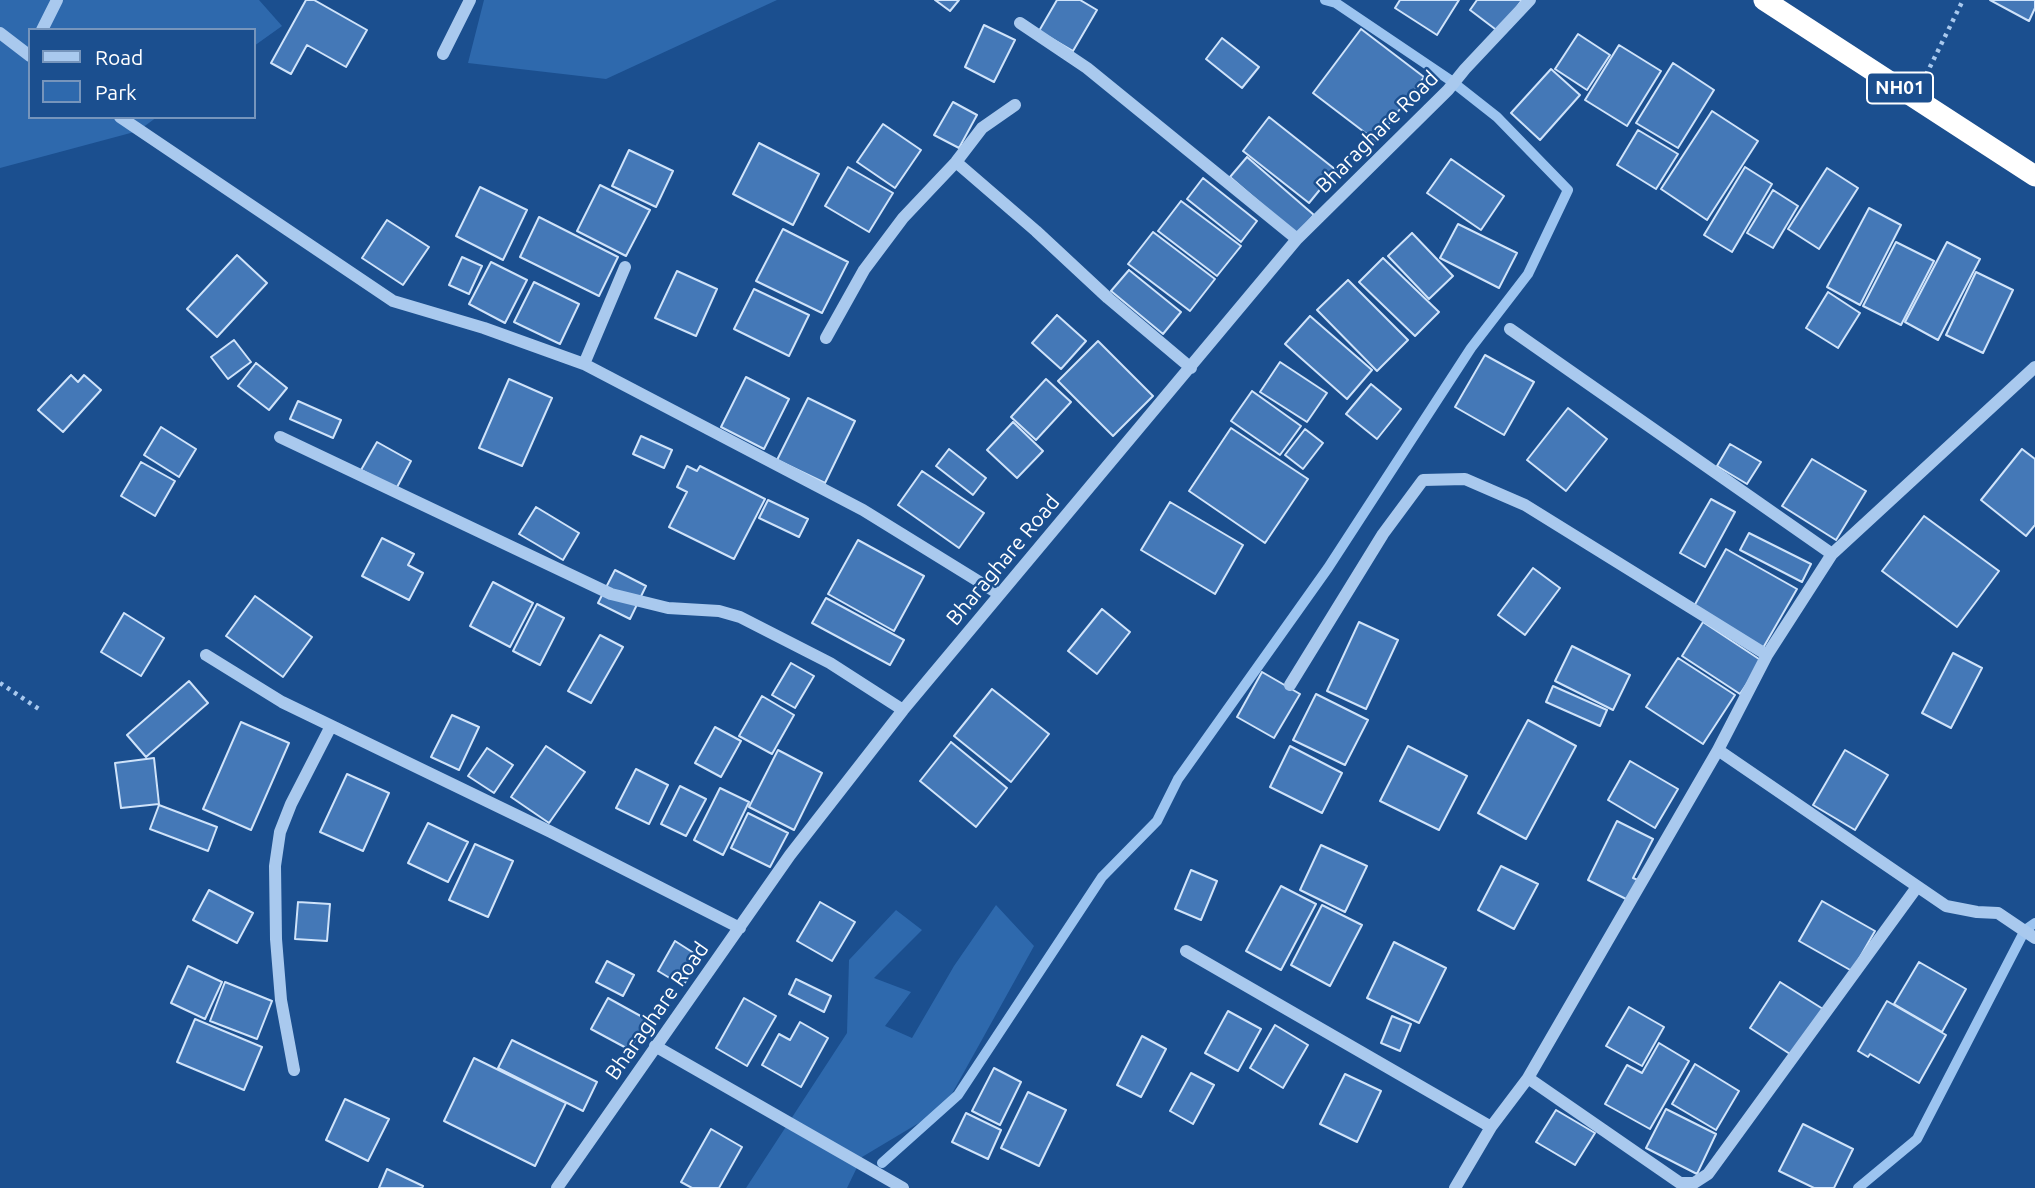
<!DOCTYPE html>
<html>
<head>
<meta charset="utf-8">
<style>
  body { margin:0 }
  #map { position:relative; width:2035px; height:1188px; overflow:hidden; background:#1b4f8f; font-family:Ubuntu,sans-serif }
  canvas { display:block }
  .legend { position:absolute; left:28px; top:28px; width:228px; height:91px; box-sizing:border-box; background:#1b4f8f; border:2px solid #7695bc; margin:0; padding:9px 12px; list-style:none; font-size:21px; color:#fff }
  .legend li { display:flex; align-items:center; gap:14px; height:35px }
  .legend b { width:35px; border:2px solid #7695bc }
</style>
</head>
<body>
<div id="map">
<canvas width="2035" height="1188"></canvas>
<ul class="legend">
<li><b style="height:9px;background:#a9c9ee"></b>Road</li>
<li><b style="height:19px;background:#2e69ad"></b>Park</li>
</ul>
</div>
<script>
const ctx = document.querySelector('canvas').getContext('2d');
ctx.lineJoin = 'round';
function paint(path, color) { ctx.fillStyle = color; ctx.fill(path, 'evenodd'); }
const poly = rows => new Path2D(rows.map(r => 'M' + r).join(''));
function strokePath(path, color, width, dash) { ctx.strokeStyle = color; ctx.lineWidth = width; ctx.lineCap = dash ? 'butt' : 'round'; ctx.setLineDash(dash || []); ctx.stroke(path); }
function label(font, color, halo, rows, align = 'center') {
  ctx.font = font + ' Ubuntu,sans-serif'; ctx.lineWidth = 5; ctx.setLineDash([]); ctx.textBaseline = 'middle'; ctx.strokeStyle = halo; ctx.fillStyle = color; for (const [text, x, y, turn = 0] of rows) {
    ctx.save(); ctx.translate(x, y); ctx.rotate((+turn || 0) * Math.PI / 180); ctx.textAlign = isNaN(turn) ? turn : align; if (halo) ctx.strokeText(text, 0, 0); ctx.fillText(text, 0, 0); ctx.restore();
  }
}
paint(poly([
  [0,0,259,0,282,26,254,46,254,30,30,30,30,117,157,117,138,131,0,168],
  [484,0,777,0,606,79,468,63],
  [996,905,1034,946,944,1108,862,1157,847,1188,746,1188,847,1033,849,960,896,910,922,930,874,978,911,992,885,1026,912,1038,954,966]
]), '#2e69ad');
strokePath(poly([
  [882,1163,958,1095,1102,877,1157,821,1178,779,1328,568,1471,348,1528,274,1568,190,1497,117,1450,80,1336,3,1325,0],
  [1858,1188,1917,1139,2025,930,2035,923]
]), '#9cc4f0', 10);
const building = poly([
  [306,0,314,0,367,30,346,67,307,45,291,74,271,63,306,0],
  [935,0,959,0,950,11,935,0],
  [1057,0,1080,0,1097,10,1073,51,1039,31,1057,0],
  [1400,0,1459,0,1437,35,1395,8,1400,0],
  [1477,0,1522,0,1499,32,1470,10,1477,0],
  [1990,0,2035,0,2035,8,2029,21,1990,0],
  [984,25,1015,40,994,82,965,67,984,25],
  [1361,29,1424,77,1376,141,1313,93,1361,29],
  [1578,34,1610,55,1587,90,1555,69,1578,34],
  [1222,38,1259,67,1242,88,1206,59,1222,38],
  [1619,45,1661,71,1627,126,1585,100,1619,45],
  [1673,63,1714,90,1678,148,1636,123,1673,63],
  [1551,69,1580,95,1540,140,1511,113,1551,69],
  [953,102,977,115,959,148,934,135,953,102],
  [1712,111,1758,141,1707,220,1661,189,1712,111],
  [1269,117,1336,170,1309,203,1243,151,1269,117],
  [883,124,921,150,895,188,857,162,883,124],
  [1638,130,1678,154,1656,189,1617,165,1638,130],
  [759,143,819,174,793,225,733,194,759,143],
  [629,150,673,171,656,207,612,186,629,150],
  [1247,157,1314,215,1297,235,1230,177,1247,157],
  [1451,159,1504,196,1481,230,1427,193,1451,159],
  [848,167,893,193,869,232,825,206,848,167],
  [1745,167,1772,184,1732,252,1704,235,1745,167],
  [1827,168,1858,188,1819,249,1788,229,1827,168],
  [1203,178,1257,221,1241,242,1187,199,1203,178],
  [600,185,650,210,626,256,577,231,600,185],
  [480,187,527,210,503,260,456,236,480,187],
  [1773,190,1798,206,1773,248,1747,233,1773,190],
  [1181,201,1241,246,1217,276,1158,231,1181,201],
  [1869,208,1901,225,1860,305,1827,287,1869,208],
  [539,217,618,257,599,296,520,257,539,217],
  [387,220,429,247,403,285,362,258,387,220],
  [1458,224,1517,253,1499,288,1440,258,1458,224],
  [783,229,848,262,822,313,756,281,783,229],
  [1153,232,1215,279,1190,311,1128,264,1153,232],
  [1412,233,1453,276,1429,299,1388,256,1412,233],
  [1896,242,1934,261,1901,325,1863,306,1896,242],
  [1947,242,1980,259,1938,340,1905,322,1947,242],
  [237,255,267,283,217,337,187,309,237,255],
  [462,257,482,266,469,294,449,285,462,257],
  [1383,258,1439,312,1415,336,1359,282,1383,258],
  [491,262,527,280,505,323,469,304,491,262],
  [1129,270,1181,312,1163,334,1111,291,1129,270],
  [677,271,717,289,696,336,655,318,677,271],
  [1976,272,2013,290,1983,353,1946,335,1976,272],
  [1348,280,1408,340,1377,371,1317,310,1348,280],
  [534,282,579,304,560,344,514,322,534,282],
  [754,289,809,315,789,356,734,329,754,289],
  [1828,292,1860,313,1838,348,1806,328,1828,292],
  [1057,315,1086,341,1061,369,1032,343,1057,315],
  [1310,316,1372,370,1347,399,1285,344,1310,316],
  [234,340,251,362,228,379,211,357,234,340],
  [1098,341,1153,396,1113,436,1058,381,1098,341],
  [1485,355,1534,382,1504,435,1455,407,1485,355],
  [1280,362,1327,393,1307,422,1260,392,1280,362],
  [256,363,287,388,269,410,238,386,256,363],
  [71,375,78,382,84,375,101,390,63,432,38,410,71,375],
  [746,377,789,399,764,449,721,427,746,377],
  [509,379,552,398,522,466,479,448,509,379],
  [1046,379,1071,402,1036,440,1011,417,1046,379],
  [1371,384,1401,409,1377,439,1346,414,1371,384],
  [1252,391,1301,426,1280,455,1231,421,1252,391],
  [808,398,855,421,825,483,777,460,808,398],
  [298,401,341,420,333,438,290,419,298,401],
  [1568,408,1607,439,1566,491,1527,460,1568,408],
  [1013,422,1043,451,1017,478,987,450,1013,422],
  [161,427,196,449,179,477,144,455,161,427],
  [1231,428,1308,479,1265,543,1189,491,1231,428],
  [1305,429,1323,443,1303,469,1285,455,1305,429],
  [641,436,672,450,664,468,633,454,641,436],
  [377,442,411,461,396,489,361,470,377,442],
  [1730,444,1761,462,1747,484,1717,466,1730,444],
  [949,449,986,478,973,495,936,466,949,449],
  [2022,449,2035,459,2035,525,2026,536,1981,500,2022,449],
  [1812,459,1866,491,1836,540,1782,506,1812,459],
  [141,462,175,481,155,516,121,496,141,462],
  [687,466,697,471,700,466,765,499,734,559,669,527,687,492,677,487,687,466],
  [922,471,984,513,959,548,898,505,922,471],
  [1711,499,1735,512,1705,567,1680,553,1711,499],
  [768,500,808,519,799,537,759,518,768,500],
  [1170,502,1243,545,1215,594,1141,550,1170,502],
  [536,507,579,533,563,560,519,534,536,507],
  [1924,516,1999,571,1957,627,1882,571,1924,516],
  [1749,533,1811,564,1802,582,1740,550,1749,533],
  [382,538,414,554,408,565,423,573,409,600,362,576,382,538],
  [858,540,924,576,894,631,828,594,858,540],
  [1726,549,1797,589,1763,648,1693,608,1726,549],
  [1533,568,1560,588,1525,635,1498,615,1533,568],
  [615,570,646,586,630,619,598,603,615,570],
  [493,582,533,603,510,647,470,626,493,582],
  [255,596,312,637,283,677,226,636,255,596],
  [826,598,904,640,890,665,812,623,826,598],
  [537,604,564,618,540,665,513,651,537,604],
  [1102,609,1130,632,1097,674,1068,651,1102,609],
  [124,613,164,638,141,676,101,652,124,613],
  [1359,622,1398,640,1366,709,1327,691,1359,622],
  [1703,622,1762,661,1740,694,1682,656,1703,622],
  [600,635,623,647,591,703,568,691,600,635],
  [1572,646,1630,675,1613,710,1555,681,1572,646],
  [1953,653,1982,668,1951,728,1922,713,1953,653],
  [1678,658,1735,695,1703,744,1646,707,1678,658],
  [791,663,814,676,795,708,772,695,791,663],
  [1262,672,1300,694,1274,738,1237,717,1262,672],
  [189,681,208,703,146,757,127,735,189,681],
  [1553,686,1607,710,1600,726,1546,702,1553,686],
  [992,689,1049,734,1011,782,954,736,992,689],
  [1316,694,1368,720,1345,765,1293,740,1316,694],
  [762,696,794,715,772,754,739,736,762,696],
  [452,715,479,727,459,770,431,757,452,715],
  [1528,720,1576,746,1526,839,1478,813,1528,720],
  [241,722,289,743,251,830,203,809,241,722],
  [715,727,741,741,721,777,695,763,715,727],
  [951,742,1007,788,976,827,920,781,951,742],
  [546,746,585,772,549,823,511,797,546,746],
  [1290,746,1342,773,1322,813,1270,787,1290,746],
  [1408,746,1467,776,1439,830,1380,801,1408,746],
  [487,748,513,765,494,793,468,776,487,748],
  [778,750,822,773,794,830,749,807,778,750],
  [1845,750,1888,775,1855,830,1813,805,1845,750],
  [154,758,159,804,121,808,115,763,154,758],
  [1630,761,1678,789,1655,828,1608,800,1630,761],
  [636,769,668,785,649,824,616,808,636,769],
  [347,774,389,793,363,851,320,832,347,774],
  [680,786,706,799,686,836,661,824,680,786],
  [720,788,749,802,723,855,694,840,720,788],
  [159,805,217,827,208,851,150,829,159,805],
  [748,813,788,833,770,867,731,848,748,813],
  [1617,821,1653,839,1633,878,1638,880,1628,900,1588,880,1617,821],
  [428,823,468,842,448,882,408,863,428,823],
  [475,844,513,861,488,917,449,900,475,844],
  [1321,845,1367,866,1345,912,1300,890,1321,845],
  [1501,866,1538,884,1514,929,1478,910,1501,866],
  [1191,870,1217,881,1201,920,1175,909,1191,870],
  [1281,886,1316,904,1281,970,1246,951,1281,886],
  [209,890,253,913,237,943,193,920,209,890],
  [1822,901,1875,931,1852,971,1799,941,1822,901],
  [298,902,330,904,327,941,295,939,298,902],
  [820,902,855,922,832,961,797,941,820,902],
  [1322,905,1362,925,1330,986,1291,965,1322,905],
  [675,941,700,957,683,986,658,971,675,941],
  [1394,942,1446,968,1419,1023,1367,998,1394,942],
  [607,961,634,975,623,996,596,982,607,961],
  [1919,962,1966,989,1942,1032,1894,1004,1919,962],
  [188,966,222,982,205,1019,171,1003,188,966],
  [796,979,831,996,824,1012,789,994,796,979],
  [225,982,272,1001,257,1039,210,1021,225,982],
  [1780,982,1823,1009,1793,1056,1750,1028,1780,982],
  [608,998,646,1019,630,1050,591,1029,608,998],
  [744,998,776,1016,747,1066,716,1048,744,998],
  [1887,1001,1946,1035,1919,1083,1870,1054,1868,1057,1858,1051,1887,1001],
  [1629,1007,1664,1027,1642,1066,1606,1046,1629,1007],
  [1228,1011,1261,1029,1238,1071,1205,1053,1228,1011],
  [1392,1016,1411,1024,1400,1051,1381,1043,1392,1016],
  [195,1019,262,1047,244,1090,177,1062,195,1019],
  [800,1022,828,1038,801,1087,762,1065,779,1034,790,1040,800,1022],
  [1275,1025,1308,1045,1283,1088,1250,1068,1275,1025],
  [1142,1036,1166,1049,1141,1097,1117,1085,1142,1036],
  [512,1040,597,1082,583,1111,498,1068,512,1040],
  [1659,1043,1689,1061,1650,1129,1605,1104,1627,1065,1642,1073,1659,1043],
  [474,1058,566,1103,535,1166,444,1121,474,1058],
  [1695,1064,1739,1091,1716,1130,1672,1104,1695,1064],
  [994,1068,1021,1082,1000,1125,972,1111,994,1068],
  [1191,1073,1214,1085,1193,1124,1170,1111,1191,1073],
  [1345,1074,1381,1091,1357,1142,1320,1124,1345,1074],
  [1028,1092,1066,1110,1039,1166,1001,1148,1028,1092],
  [345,1099,389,1119,368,1161,326,1140,345,1099],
  [1666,1109,1716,1134,1697,1174,1646,1148,1666,1109],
  [1556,1110,1595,1133,1575,1165,1536,1142,1556,1110],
  [966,1113,1001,1130,988,1159,952,1142,966,1113],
  [1803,1124,1853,1149,1834,1188,1814,1188,1779,1171,1803,1124],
  [711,1129,742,1147,719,1188,692,1188,681,1182,711,1129],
  [387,1169,423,1186,422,1188,379,1188,387,1169]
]);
paint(building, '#4478b7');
strokePath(building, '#cfe3fa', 2);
strokePath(poly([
  [1926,75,1963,0],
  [0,683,42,711]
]), '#a9c9ee', 4.5, [3.5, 5]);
strokePath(poly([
  [1020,23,1087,68,1297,239],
  [42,30,57,0],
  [0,33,30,56],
  [443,54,470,0],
  [120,117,393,301,484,328,584,364,863,510,999,594],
  [956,162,1036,231,1108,298,1191,368],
  [1510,329,1832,554],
  [826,338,864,270,903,218,956,162,982,128,1015,105],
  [584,364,625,267],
  [280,437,611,594,668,608,719,611,740,617,830,663,903,710],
  [206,655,282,702,551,832,740,928],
  [1290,685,1383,534,1423,480,1465,479,1525,505,1767,655],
  [1718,750,1946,906,1977,912,1998,913,2035,938],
  [1186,951,1491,1127],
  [655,1046,903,1188],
  [294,1070,281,1000,276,939,275,866,280,832,291,804,331,726],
  [1528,1078,1680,1183,1694,1183,1708,1174,1917,887],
  [557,1188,790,855,903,710,1297,239,1448,90,1465,69,1530,0],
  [1455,1188,1491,1127,1528,1078,1718,750,1767,655,1832,554,2035,367]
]), '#a9c9ee', 12);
strokePath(poly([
  [1764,0,2035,176]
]), '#fff', 21);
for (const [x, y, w] of [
  [1900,88,66]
]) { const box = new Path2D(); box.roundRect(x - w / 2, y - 15.5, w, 31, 5); ctx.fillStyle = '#1b4f8f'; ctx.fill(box); strokePath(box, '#fff', 2); }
label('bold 19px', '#fff', null, [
  ["NH01",1900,88]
]);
label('21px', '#fff', '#1b4f8f', [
  ["Bharaghare Road",1377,132,-45],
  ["Bharaghare Road",1003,560,-50],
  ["Bharaghare Road",657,1011,-55]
]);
</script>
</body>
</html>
